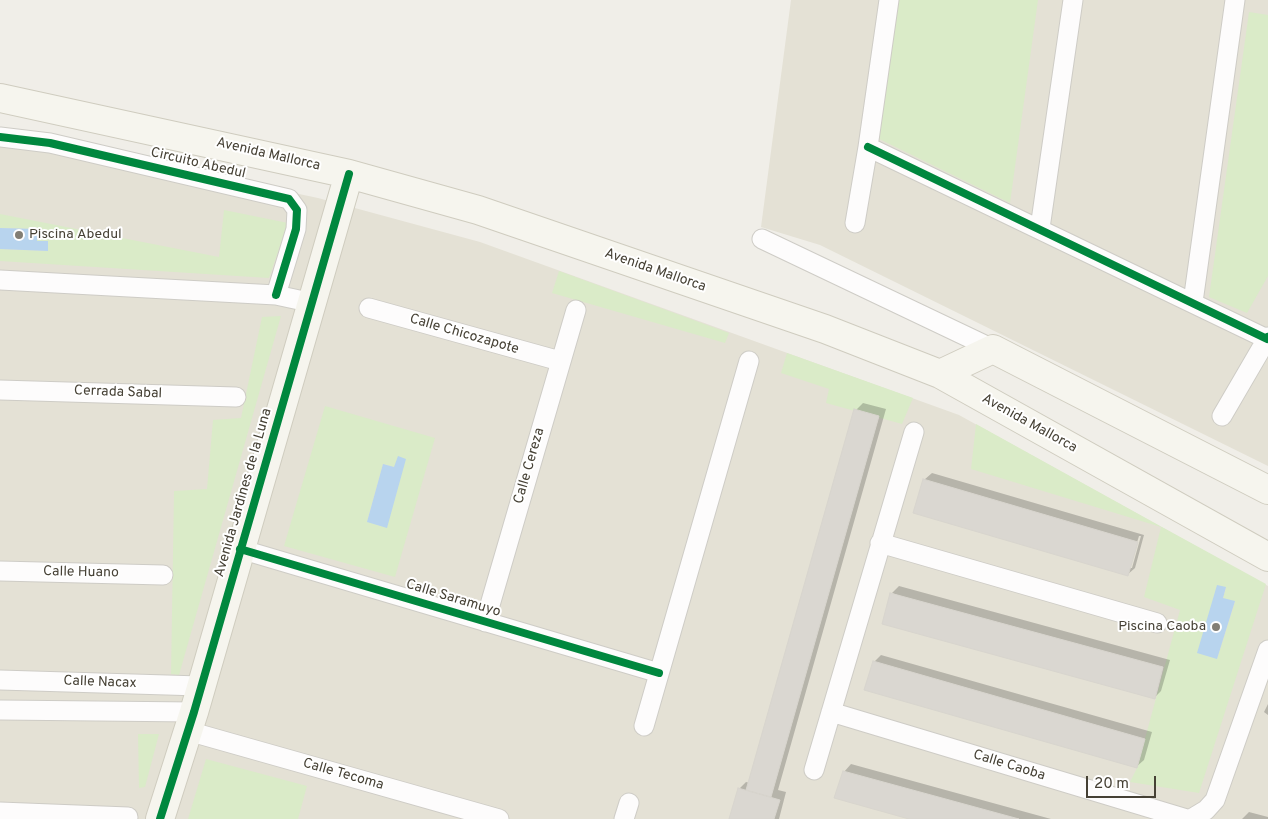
<!DOCTYPE html>
<html>
<head>
<meta charset="utf-8">
<style>
  body { margin:0 }
  #map { position:relative; width:1268px; height:819px; overflow:hidden; background:#f0eee8; font-family:Overpass,sans-serif }
  canvas { display:block }
  .scale { position:absolute; left:1086px; top:776px; width:70px; height:22px; box-sizing:border-box; border:2px solid #464135; border-top:0; padding-left:6px; font-size:15px; line-height:18px; white-space:nowrap; color:#464135; -webkit-text-stroke:4px #fff; paint-order:stroke }
</style>
</head>
<body>
<div id="map">
<canvas width="1268" height="819"></canvas>
<div class="scale">20 m</div>
</div>
<script>
const ctx = document.querySelector('canvas').getContext('2d');
ctx.lineJoin = 'round';
function paint(path, color) { ctx.fillStyle = color; ctx.fill(path, 'evenodd'); }
const poly = rows => new Path2D(rows.map(r => 'M' + r).join(''));
function strokePath(path, color, width, dash) { ctx.strokeStyle = color; ctx.lineWidth = width; ctx.lineCap = dash ? 'butt' : 'round'; ctx.setLineDash(dash || []); ctx.stroke(path); }
function label(font, color, halo, rows, align = 'center') {
  ctx.font = font + ' Overpass,sans-serif'; ctx.lineWidth = 4; ctx.setLineDash([]); ctx.textBaseline = 'middle'; ctx.strokeStyle = halo; ctx.fillStyle = color; for (const [text, x, y, turn = 0] of rows) {
    ctx.save(); ctx.translate(x, y); ctx.rotate((+turn || 0) * Math.PI / 180); ctx.textAlign = isNaN(turn) ? turn : align; if (halo) ctx.strokeText(text, 0, 0); ctx.fillText(text, 0, 0); ctx.restore();
  }
}
paint(poly([
  [791,0,1268,0,1268,466,820,245,761,227],
  [0,131,318,198,480,242,959,415,1268,586,1268,819,0,819]
]), '#e4e1d5');
paint(poly([
  [882,0,1038,0,1010,203,865,132],
  [1249,12,1268,15,1268,276,1247,313,1209,297],
  [224,210,288,223,269,278,0,261,0,249,47,251,48,242,37,241,37,229,0,228,0,214,219,257],
  [559,271,729,333,725,343,552,293],
  [281,316,179,675,171,674,174,491,207,489,213,420,241,418,262,317],
  [787,353,913,398,902,424,826,403,829,389,781,373],
  [325,406,435,438,395,577,284,546],
  [383,464,394,467,367,522],
  [976,424,1162,527,1266,584,1199,793,1130,782,1137,768,1180,610,1144,597,1161,527,971,469],
  [1217,585,1226,588,1223,598,1235,602,1217,659],
  [138,734,159,734,145,787,139,788],
  [206,759,307,786,298,819,188,819]
]), '#daebc8');
paint(poly([
  [0,228,38,229,37,241,48,241,48,251,0,249],
  [398,456,406,459,387,528,367,522,383,464,394,467],
  [1217,585,1226,587,1223,598,1235,601,1217,659,1197,653]
]), '#b8d4ee');
paint(poly([
  [863,403,886,409,778,790,786,792,779,819,731,819,739,789,746,782,750,783,856,410],
  [932,473,1144,535,1135,568,1127,575,924,480],
  [1139,536,1141,536,1132,568,1129,568],
  [899,586,1170,660,1161,691,1154,698,892,593],
  [881,655,1152,732,1144,760,1136,767,874,662],
  [1268,704,1268,715,1264,712],
  [851,764,1051,819,914,819,844,772],
  [1249,812,1268,817,1268,819,1242,819]
]), '#0003');
const building = poly([
  [854,409,879,416,771,797,746,790,854,409],
  [923,479,1138,542,1128,576,913,513,923,479],
  [890,593,1163,667,1155,699,882,624,890,593],
  [873,661,1145,739,1137,768,864,690,873,661],
  [843,771,1019,819,909,819,834,798,843,771],
  [738,788,780,800,774,819,729,819,738,788]
]);
paint(building, '#dad7d1');
strokePath(building, '#d8d5ce', 1);
const street = poly([
  [0,137,50,143,289,199,297,210,296,229,276,295],
  [868,147,1267,339],
  [855,223,868,147,889,0],
  [1040,228,1073,0],
  [762,239,993,349],
  [0,280,276,295,313,303],
  [1193,302,1235,0],
  [369,308,560,361],
  [0,390,236,397],
  [1222,416,1268,337],
  [880,543,1157,623],
  [240,549,659,673],
  [0,571,163,575],
  [485,622,576,310],
  [0,680,200,686],
  [0,710,194,712],
  [831,712,1187,819],
  [644,726,749,361],
  [188,731,499,819],
  [814,770,914,432],
  [0,812,128,817],
  [624,819,629,803],
  [1191,819,1206,810,1215,800,1268,650]
]);
const secondary = poly([
  [0,98,349,174,478,210,825,329,940,374,1268,557],
  [940,374,993,349,1268,490],
  [160,819,194,712,349,174]
]);
strokePath(street, '#ceccc6', 21);
strokePath(secondary, '#cfccbf', 30);
strokePath(street, '#fdfcfc', 19);
strokePath(secondary, '#f6f5ee', 28);
strokePath(poly([
  [0,137,50,143,289,199,297,210,296,229,276,295],
  [868,147,1267,339,1268,337],
  [240,549,659,673],
  [160,819,194,712,349,174]
]), '#00873e', 8);
for (const [x, y, r, color] of [
  [19,235,5,"#827e74"],
  [1216,627,5,"#827e74"]
]) { const dot = new Path2D(); dot.arc(x, y, r, 0, 2 * Math.PI); ctx.fillStyle = color; ctx.fill(dot); strokePath(dot, '#fff', 2); }
label('14px', '#464135', '#fff', [
  ["Avenida Mallorca",268,155,13],
  ["Circuito Abedul",198,164,13],
  ["Avenida Mallorca",655,271,19],
  ["Calle Chicozapote",464,335,16],
  ["Cerrada Sabal",118,393,2],
  ["Avenida Mallorca",1029,424,29],
  ["Calle Cereza",530,466,-74],
  ["Avenida Jardines de la Luna",244,493,-74],
  ["Calle Huano",81,573,1],
  ["Calle Saramuyo",453,599,17],
  ["Calle Nacax",100,683,2],
  ["Calle Caoba",1009,766,17],
  ["Calle Tecoma",343,775,16]
]);
label('14px', '#464135', '#fff', [
  ["Piscina Abedul",29,235],
  ["Piscina Caoba",1206,627,"right"]
], 'left');
</script>
</body>
</html>
